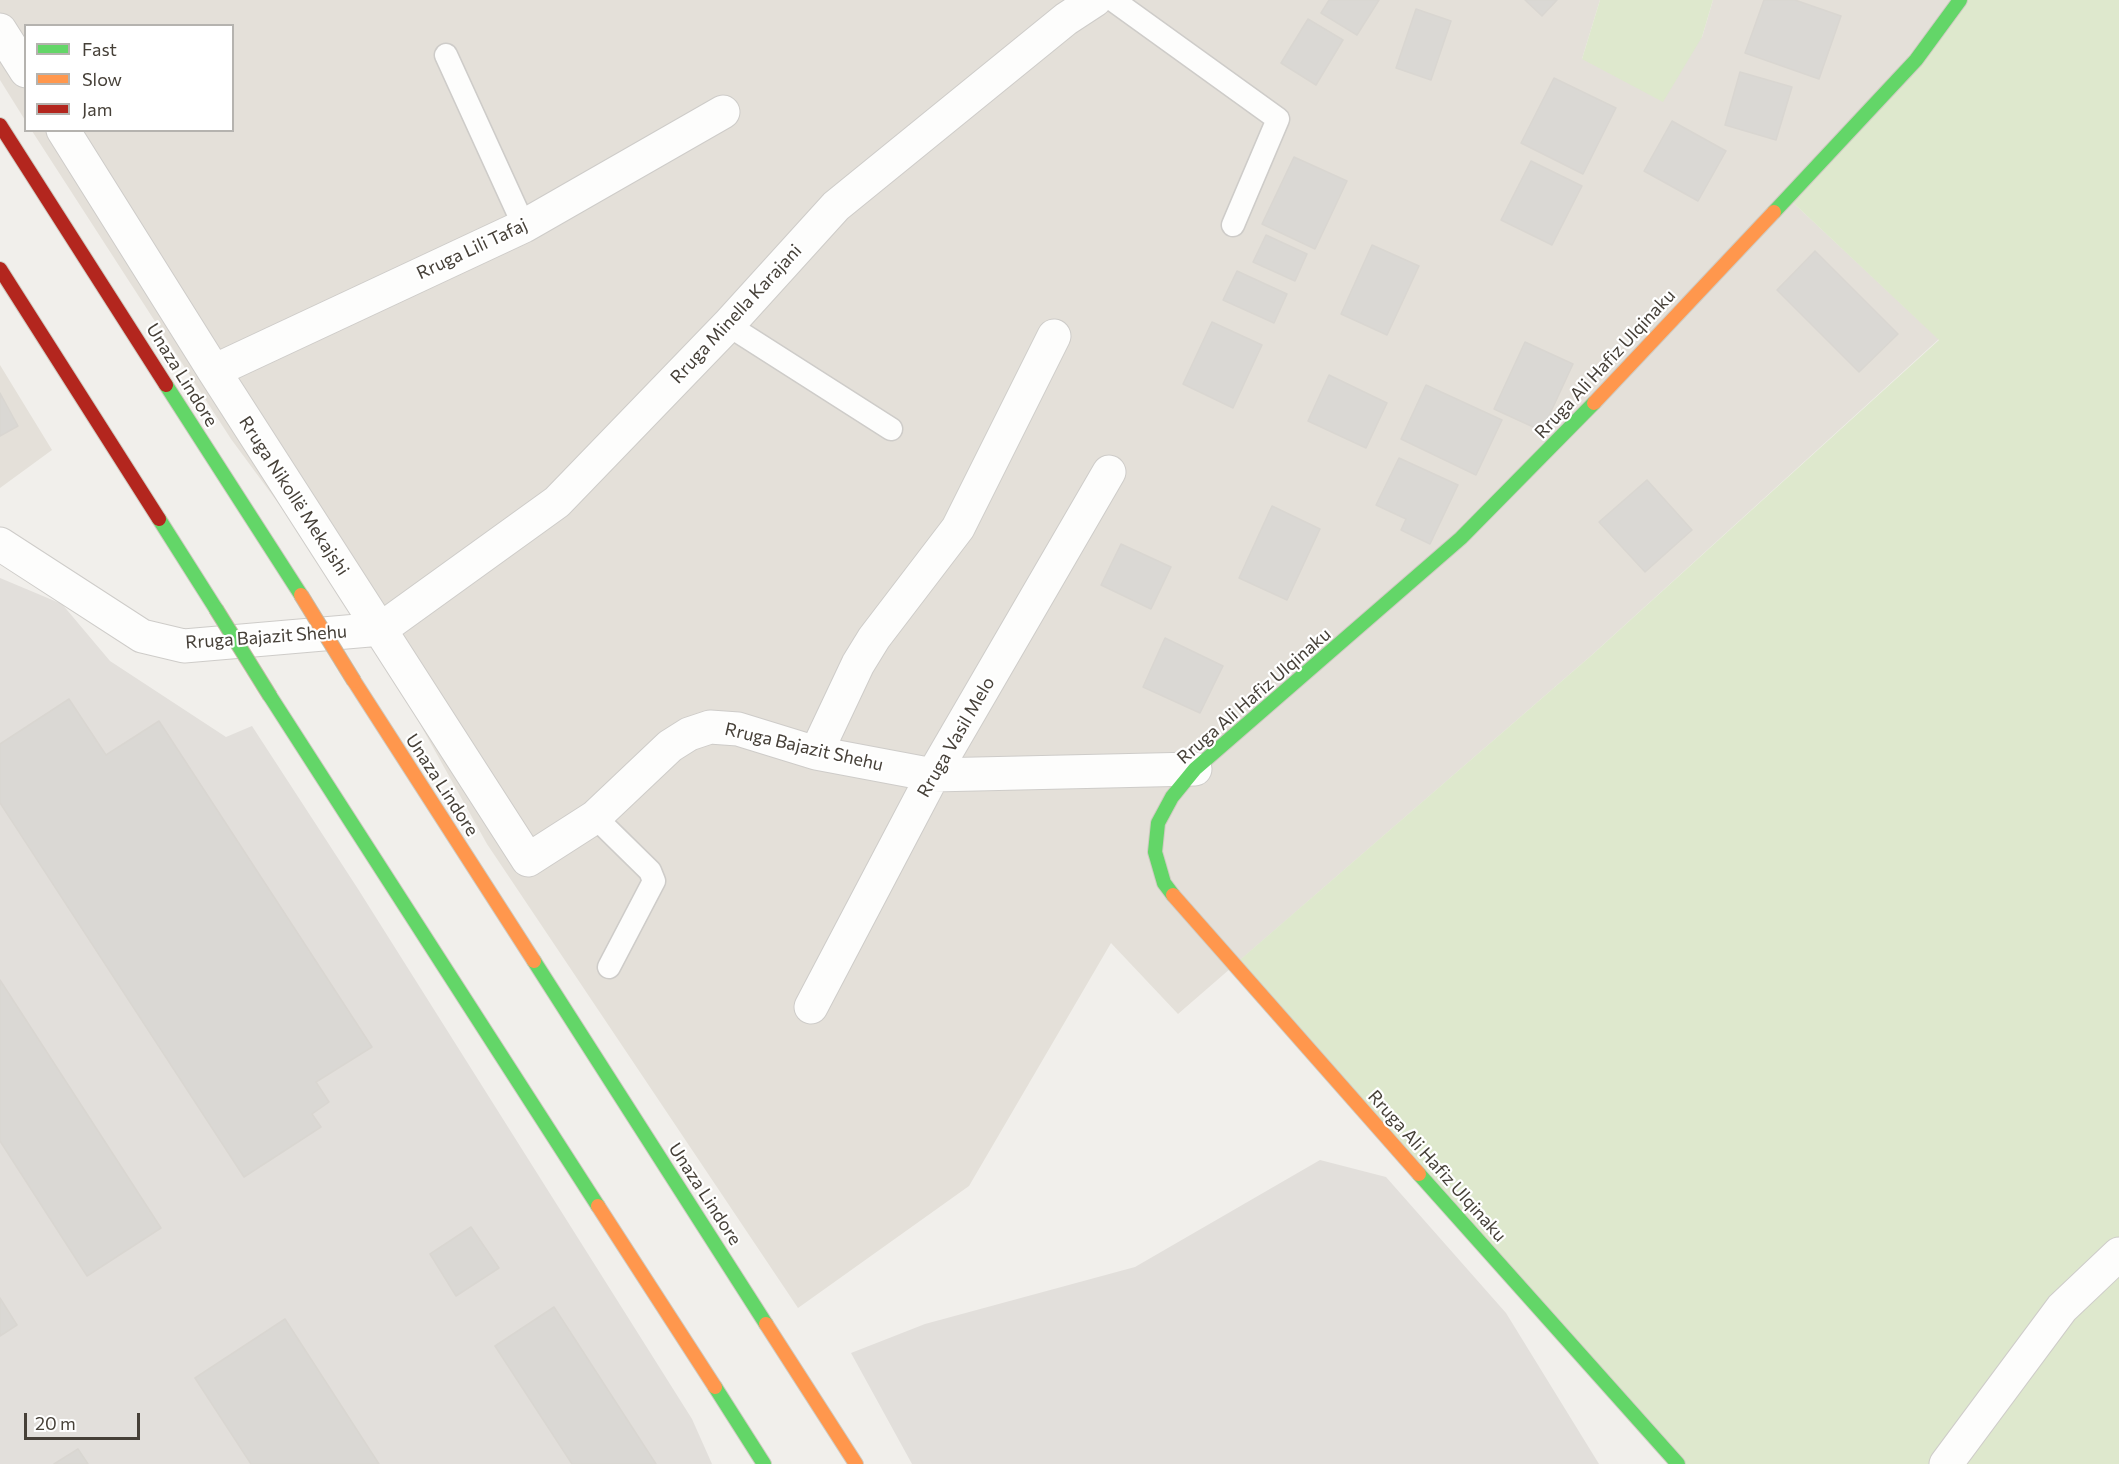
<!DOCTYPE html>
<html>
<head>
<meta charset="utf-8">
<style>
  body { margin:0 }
  #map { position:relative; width:2119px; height:1464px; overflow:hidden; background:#f1efeb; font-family:Commissioner,sans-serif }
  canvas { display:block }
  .legend { position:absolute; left:24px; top:24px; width:210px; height:108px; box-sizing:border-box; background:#fff; border:2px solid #b5b3af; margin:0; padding:8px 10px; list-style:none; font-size:18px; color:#464038 }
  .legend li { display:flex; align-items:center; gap:12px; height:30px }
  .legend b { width:30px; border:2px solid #b5b3af }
  .scale { position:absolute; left:24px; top:1413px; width:116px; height:27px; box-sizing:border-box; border:3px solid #464038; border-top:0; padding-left:8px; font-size:18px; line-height:21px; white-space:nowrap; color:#464038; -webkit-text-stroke:4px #fff; paint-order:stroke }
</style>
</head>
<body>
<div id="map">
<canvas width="2119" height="1464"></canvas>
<ul class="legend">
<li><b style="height:8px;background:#63d668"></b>Fast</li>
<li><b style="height:8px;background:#ff974d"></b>Slow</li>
<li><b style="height:8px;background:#b3261e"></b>Jam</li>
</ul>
<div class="scale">20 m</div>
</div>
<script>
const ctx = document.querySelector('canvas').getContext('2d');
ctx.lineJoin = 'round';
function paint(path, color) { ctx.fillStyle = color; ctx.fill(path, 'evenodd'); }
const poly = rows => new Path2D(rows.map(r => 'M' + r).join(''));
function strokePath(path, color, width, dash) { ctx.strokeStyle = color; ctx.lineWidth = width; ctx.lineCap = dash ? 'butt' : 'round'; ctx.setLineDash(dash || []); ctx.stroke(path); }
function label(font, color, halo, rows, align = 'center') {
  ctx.font = font + ' Commissioner,sans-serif'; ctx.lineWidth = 4.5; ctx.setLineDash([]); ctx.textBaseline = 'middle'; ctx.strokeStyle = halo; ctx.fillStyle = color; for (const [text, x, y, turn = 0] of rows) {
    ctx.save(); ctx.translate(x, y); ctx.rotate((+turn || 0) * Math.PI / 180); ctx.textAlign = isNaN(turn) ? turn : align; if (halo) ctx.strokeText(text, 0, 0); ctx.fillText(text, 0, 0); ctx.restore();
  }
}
paint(poly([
  [0,0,1600,0,1582,59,1702,37,1713,0,1957,0,1787,197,1939,339,1593,654,1178,1014,1111,943,969,1186,798,1308,487,844,382,656,318,557,231,439,32,131,232,130,232,26,26,26,25,120,0,80],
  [0,365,52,450,0,488]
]), '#e4e0d9');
paint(poly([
  [0,578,62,604,110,661,226,737,252,726,358,889,692,1419,712,1464,0,1464],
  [1320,1160,1386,1177,1506,1313,1599,1464,912,1464,851,1353,925,1324,1135,1267]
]), '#e2dfdb');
paint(poly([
  [1600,0,1713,0,1702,37,1663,102,1582,59],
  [1957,0,2119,0,2119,1464,1678,1464,1234,965,1593,654,1939,340,1787,197]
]), '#dee8cd');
const building = poly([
  [1329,0,1379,0,1357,35,1321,13,1329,0],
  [1525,0,1557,0,1542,16,1525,0],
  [1764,0,1795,0,1841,16,1819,79,1745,53,1764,0],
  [1416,9,1451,21,1431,80,1396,68,1416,9],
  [1308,19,1343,40,1316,85,1281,63,1308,19],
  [1740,72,1792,87,1776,140,1725,125,1740,72],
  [1554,78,1616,108,1583,174,1521,143,1554,78],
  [1672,121,1726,151,1698,201,1644,171,1672,121],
  [1294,157,1347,181,1315,249,1262,224,1294,157],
  [1531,161,1582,186,1552,245,1501,220,1531,161],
  [1266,235,1307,254,1295,281,1253,262,1266,235],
  [1372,245,1419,266,1387,335,1341,314,1372,245],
  [1815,251,1898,334,1859,372,1777,290,1815,251],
  [1237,271,1287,294,1274,323,1223,300,1237,271],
  [1212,322,1262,345,1233,408,1183,384,1212,322],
  [1525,342,1573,364,1542,431,1494,409,1525,342],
  [1329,375,1387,403,1366,448,1308,421,1329,375],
  [1426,385,1502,420,1476,475,1401,439,1426,385],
  [0,393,18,426,0,436,0,393],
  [1399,458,1458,485,1430,544,1401,530,1406,519,1376,505,1399,458],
  [1647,480,1692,530,1645,572,1599,522,1647,480],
  [1272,506,1320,529,1287,600,1239,578,1272,506],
  [1121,544,1171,567,1151,609,1101,585,1121,544],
  [1165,638,1223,666,1200,713,1143,687,1165,638],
  [69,699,106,755,159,721,372,1047,316,1082,329,1102,312,1114,321,1127,244,1177,0,803,0,744,69,699],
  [0,980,161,1228,87,1276,0,1141,0,980],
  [471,1227,499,1268,456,1296,430,1254,471,1227],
  [0,1298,17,1325,0,1336,0,1298],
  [554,1307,656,1464,572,1464,495,1346,554,1307],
  [285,1319,379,1464,251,1464,195,1378,285,1319],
  [78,1449,88,1464,54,1464,78,1449]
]);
paint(building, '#dad8d4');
strokePath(building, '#d9d6d1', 1.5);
const lane = poly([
  [1113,0,1278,119,1233,225],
  [446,55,524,226],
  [728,325,891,429],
  [595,817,650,871,654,881,609,967]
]);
const street = poly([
  [0,30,26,71],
  [63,130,214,371,528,860,595,817,670,746,689,734,710,727,738,729,816,753,933,775,1195,769],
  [214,371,524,226,723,112],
  [0,544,142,636,184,646,381,629,557,502,728,325,836,206,1066,19,1095,0],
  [816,753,858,664,874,638,958,528,1054,336],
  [811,1007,933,775,1109,472],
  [1946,1464,2062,1308,2119,1254]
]);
const fast = poly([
  [1774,212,1916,60,1960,0],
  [166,385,301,595],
  [159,519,216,609],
  [270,696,598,1206],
  [1173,895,1164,883,1155,852,1158,823,1172,797,1195,769,1461,538,1594,403],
  [534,961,766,1324],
  [1419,1174,1678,1464],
  [715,1387,764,1464]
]);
const slow = poly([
  [1594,403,1774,212],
  [354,681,534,961],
  [1173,895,1419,1174],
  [598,1206,715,1387],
  [766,1324,856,1464]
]);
const jam = poly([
  [0,125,166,385],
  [0,269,159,519]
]);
strokePath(lane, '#ceccc9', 25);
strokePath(street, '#ceccc9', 35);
strokePath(fast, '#cfcbc2', 16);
strokePath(slow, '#cfcbc2', 16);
strokePath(jam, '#cfcbc2', 16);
strokePath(lane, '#fdfdfc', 22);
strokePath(street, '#fdfdfc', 33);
strokePath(fast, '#63d668', 14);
strokePath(slow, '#ff974d', 14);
strokePath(jam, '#b3261e', 14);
const fastBridge = poly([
  [216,609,270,696]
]);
const slowBridge = poly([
  [301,595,354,681]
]);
strokePath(fastBridge, '#c6bba9', 16, []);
strokePath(slowBridge, '#c6bba9', 16, []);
strokePath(fastBridge, '#63d668', 14);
strokePath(slowBridge, '#ff974d', 14);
label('18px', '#464038', '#fff', [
  ["Rruga Lili Tafaj",472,249,-25],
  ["Rruga Minella Karajani",736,314,-47],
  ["Rruga Ali Hafiz Ulqinaku",1605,364,-47],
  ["Unaza Lindore",182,375,58],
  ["Rruga Nikollë Mekajshi",294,496,57],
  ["Rruga Bajazit Shehu",266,637,-4],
  ["Rruga Ali Hafiz Ulqinaku",1254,696,-41],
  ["Rruga Vasil Melo",956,737,-60],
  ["Rruga Bajazit Shehu",804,747,13],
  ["Unaza Lindore",442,785,57],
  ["Rruga Ali Hafiz Ulqinaku",1437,1166,48],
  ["Unaza Lindore",705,1194,57]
]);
</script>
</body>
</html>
